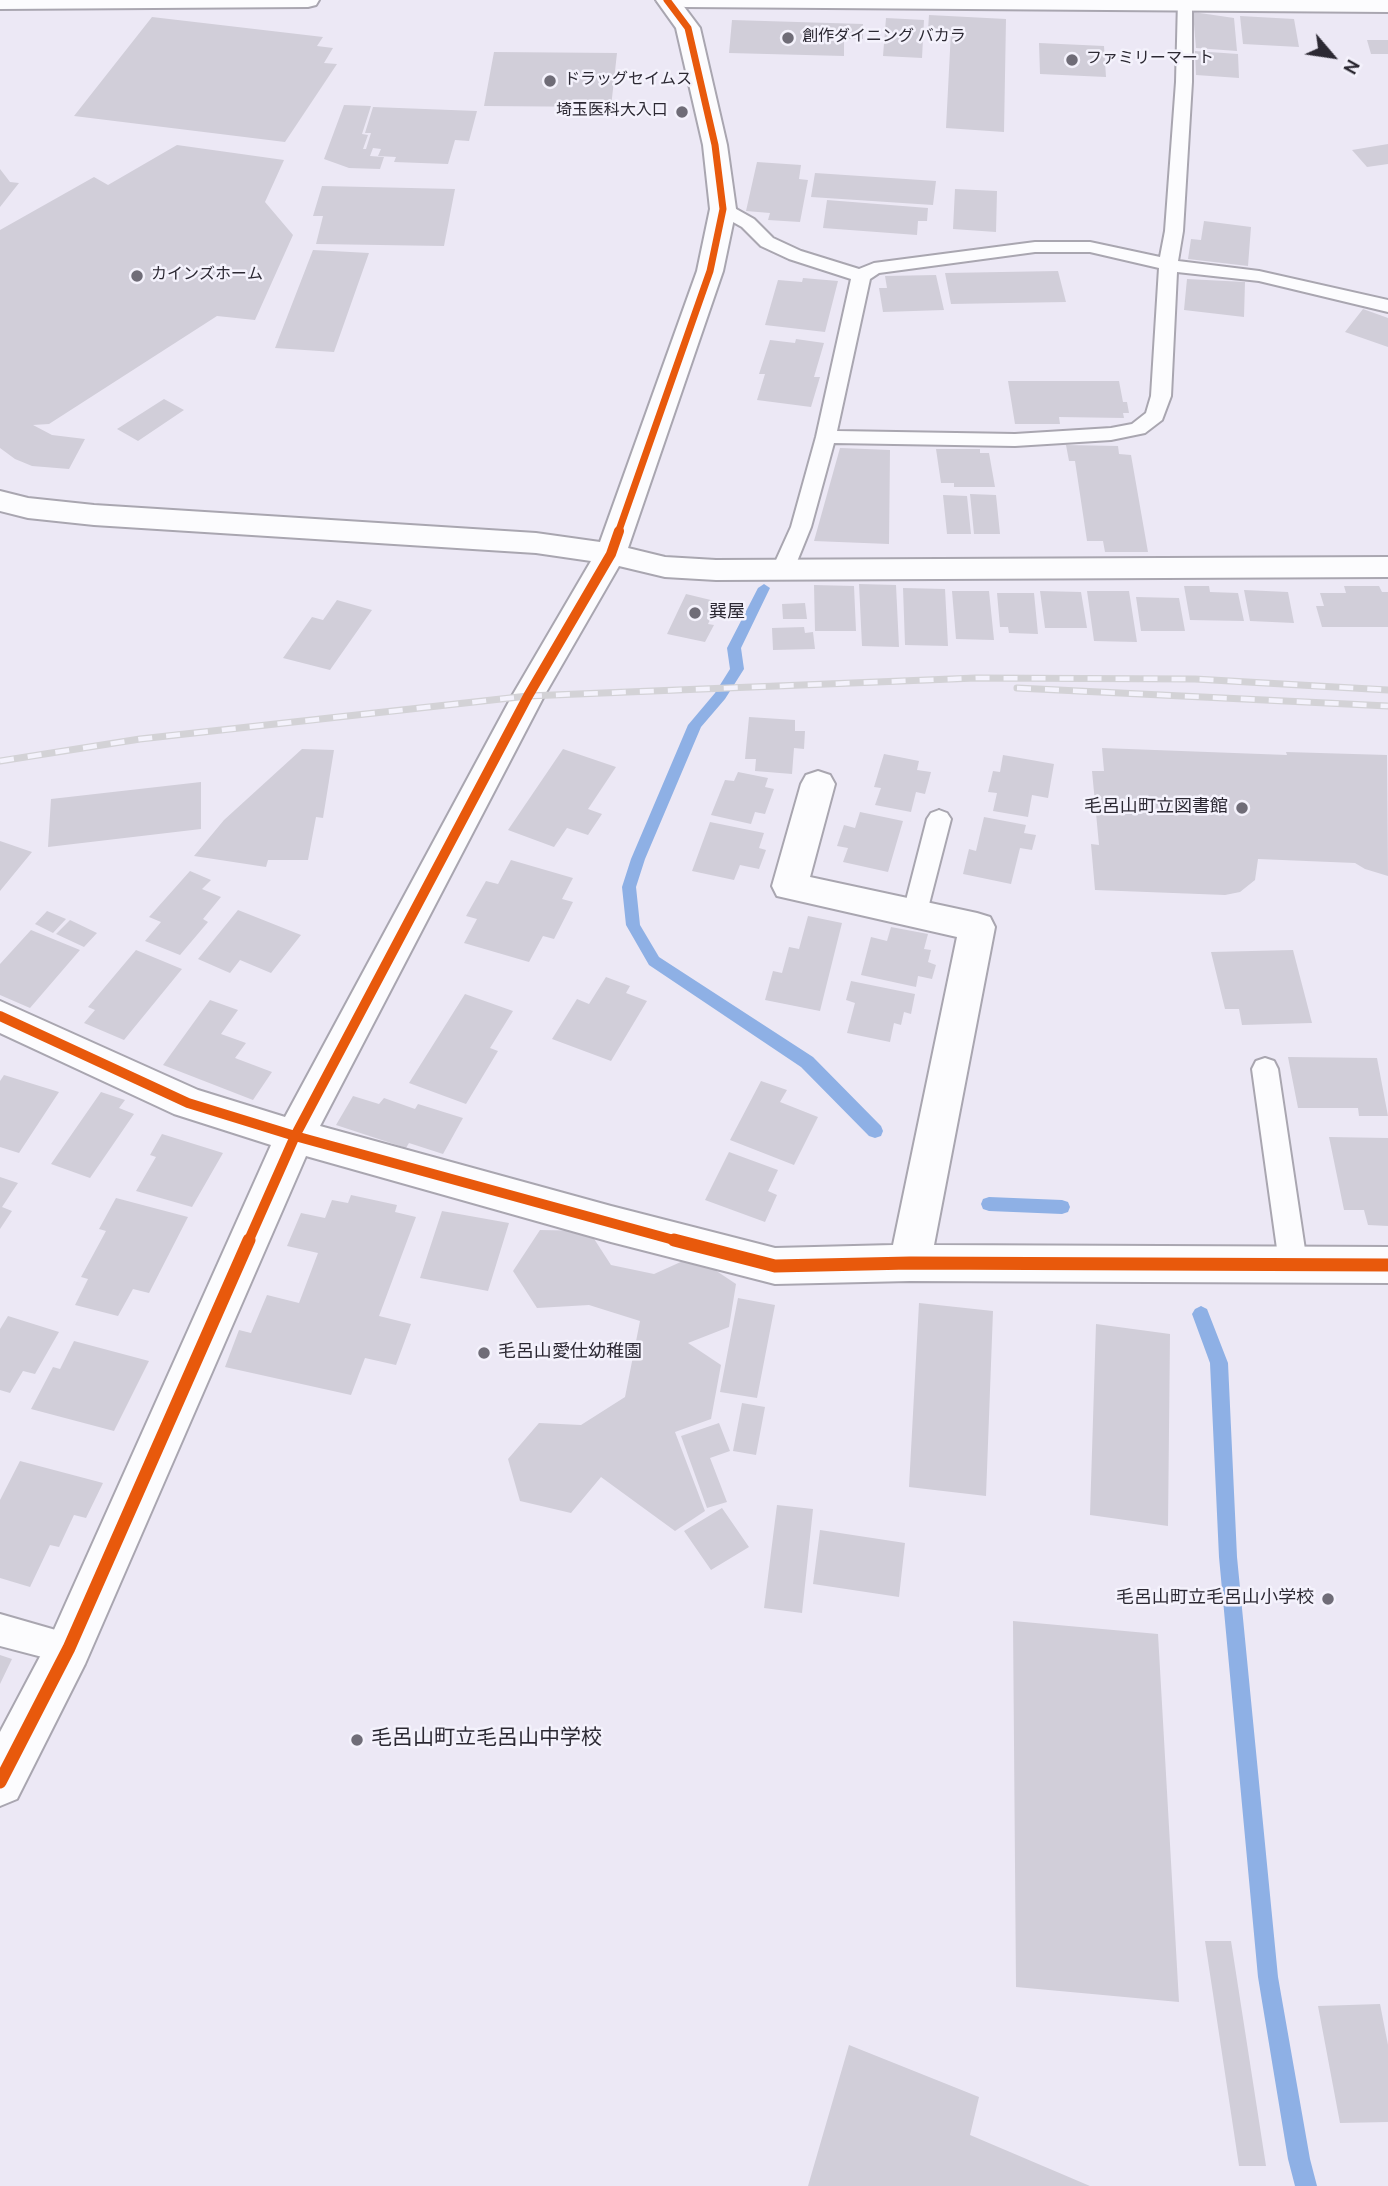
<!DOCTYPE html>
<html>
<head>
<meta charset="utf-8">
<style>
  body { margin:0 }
  #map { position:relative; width:1388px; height:2186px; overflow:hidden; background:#ece8f5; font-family:Overpass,sans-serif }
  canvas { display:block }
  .north { position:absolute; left:1297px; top:21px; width:70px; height:70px; -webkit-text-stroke:5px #f4f2fc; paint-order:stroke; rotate:119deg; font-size:19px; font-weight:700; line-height:28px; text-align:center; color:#2c2933 }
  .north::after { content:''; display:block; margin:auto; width:24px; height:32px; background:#2c2933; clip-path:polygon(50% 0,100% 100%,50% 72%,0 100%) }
</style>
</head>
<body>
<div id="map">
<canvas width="1388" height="2186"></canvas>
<div class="north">N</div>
</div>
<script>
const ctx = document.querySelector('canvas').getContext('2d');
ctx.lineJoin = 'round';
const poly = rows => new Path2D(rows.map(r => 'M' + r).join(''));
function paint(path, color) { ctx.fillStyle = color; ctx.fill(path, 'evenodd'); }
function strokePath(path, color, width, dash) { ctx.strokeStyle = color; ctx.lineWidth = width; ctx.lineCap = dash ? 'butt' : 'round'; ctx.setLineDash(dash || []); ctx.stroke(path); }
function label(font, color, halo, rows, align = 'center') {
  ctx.font = font + ' Overpass,"Noto Sans JP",sans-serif'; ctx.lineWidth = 5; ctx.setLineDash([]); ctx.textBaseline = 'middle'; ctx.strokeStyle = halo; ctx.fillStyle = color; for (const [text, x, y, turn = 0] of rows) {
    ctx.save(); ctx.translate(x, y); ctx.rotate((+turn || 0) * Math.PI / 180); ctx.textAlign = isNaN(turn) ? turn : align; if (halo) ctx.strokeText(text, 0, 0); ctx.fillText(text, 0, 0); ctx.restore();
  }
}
paint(poly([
  [764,584,770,588,741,648,744,669,725,699,701,727,645,859,636,887,640,925,659,957,813,1057,881,1126,883,1131,881,1136,875,1138,869,1136,801,1067,649,965,626,925,622,887,631,859,688,725,715,693,730,669,727,648,758,588,764,584],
  [989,1197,1062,1200,1068,1202,1070,1207,1068,1212,1062,1214,989,1211,983,1209,981,1204,983,1199,989,1197],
  [1201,1306,1207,1309,1228,1363,1237,1557,1278,1977,1310,2159,1317,2186,1295,2186,1288,2159,1258,1977,1219,1557,1210,1363,1192,1314,1195,1309,1201,1306]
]), '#8eb0e5');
paint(poly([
  [1193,12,1234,18,1237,51,1196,48],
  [929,15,1006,19,1004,132,946,128,951,31,928,30],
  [1240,16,1294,19,1299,47,1243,44],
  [152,17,323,37,317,46,333,48,324,63,337,64,285,142,74,116],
  [886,18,924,20,922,58,883,56],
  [732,20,863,24,863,39,844,39,844,56,729,53],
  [1367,40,1388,40,1388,54,1371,54],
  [1039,43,1104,46,1106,77,1040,74],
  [1195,51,1238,54,1239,78,1196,75],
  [494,52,617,53,611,107,484,106],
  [344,105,371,106,362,134,368,135,363,149,366,149,371,133,365,133,373,107,477,111,469,141,455,140,448,164,394,162,396,157,378,156,381,149,373,148,370,156,384,157,380,169,349,168,324,159],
  [1388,144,1388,164,1367,167,1352,150],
  [177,145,284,160,265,202,293,235,255,320,217,316,49,424,33,425,52,435,85,439,69,469,32,466,15,459,0,448,0,230,94,177,108,185],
  [757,162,801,165,799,179,808,180,800,222,768,220,770,213,746,211],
  [0,169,10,182,19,183,0,207],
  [815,173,936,181,933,205,811,197],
  [322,186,455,189,444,246,316,244,323,216,313,216],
  [955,189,997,191,996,232,953,229],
  [827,200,928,208,927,221,918,221,917,235,823,228],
  [1204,221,1251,227,1248,266,1188,259,1191,239,1201,240],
  [313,250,369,253,334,352,275,348],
  [1058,271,1066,302,951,304,945,273],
  [936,275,944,310,883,312,879,288,887,288,885,276],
  [803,278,838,281,825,332,765,325,778,280,802,282],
  [1187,279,1245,282,1244,317,1184,310],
  [1363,309,1388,318,1388,347,1345,332],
  [796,339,824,343,814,377,820,377,811,407,757,400,765,374,759,374,770,340,795,343],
  [1008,381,1119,381,1123,402,1127,402,1129,413,1123,413,1124,418,1059,417,1060,424,1015,424],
  [164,399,184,410,138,441,117,429],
  [1066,445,1118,446,1119,454,1131,455,1148,552,1105,552,1103,541,1087,541,1075,461,1069,461],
  [840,448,890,450,889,544,814,541],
  [936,449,980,449,980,453,989,453,995,487,954,487,954,483,941,483],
  [970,494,996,495,1000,534,974,534],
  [943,495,967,496,971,534,947,534],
  [859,584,896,585,899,647,862,646],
  [814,585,854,586,856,631,815,631],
  [1184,586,1209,586,1210,592,1238,593,1244,621,1190,620],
  [1344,586,1379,586,1382,592,1388,592,1388,627,1322,627,1316,606,1324,606,1320,593,1346,593],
  [903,588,945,589,948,646,905,645],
  [1244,590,1288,592,1294,623,1250,621],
  [952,591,989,591,994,640,956,639],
  [1040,591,1081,592,1087,628,1045,628],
  [1087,591,1129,591,1137,642,1094,641],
  [997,593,1034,593,1038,634,1009,633,1008,627,1000,627],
  [686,594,719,602,708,624,714,625,705,642,667,634],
  [1136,597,1179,598,1185,631,1141,631],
  [337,600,372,610,330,670,283,658,312,617,323,620],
  [805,603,807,619,783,619,782,604],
  [804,627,805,633,813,632,815,649,773,650,772,628],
  [749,717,795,720,795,731,805,731,804,749,794,748,792,774,755,771,756,759,745,759],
  [1102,748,1287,755,1286,752,1387,755,1388,876,1365,869,1355,863,1258,859,1255,880,1240,892,1225,895,1095,890,1091,844,1099,845,1092,771,1104,771],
  [302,749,334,750,323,818,316,817,308,860,268,860,266,867,194,856,224,820],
  [563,749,616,767,588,809,602,814,588,835,567,828,554,847,508,830],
  [884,754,919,761,917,770,931,772,925,794,916,792,911,812,875,805,881,788,874,787],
  [1003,755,1054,764,1048,798,1032,795,1028,817,993,811,997,793,988,792,993,771,1000,772],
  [738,772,768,778,765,787,774,789,765,814,755,812,751,824,711,815,725,780,734,781],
  [201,782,201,829,48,847,51,799],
  [860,812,903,821,888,872,843,862,848,848,837,846,844,825,855,828],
  [984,817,1026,825,1024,833,1036,835,1032,850,1020,848,1011,884,963,874,969,849,976,851],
  [710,822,764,833,759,848,766,850,759,869,740,865,734,880,692,871],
  [0,841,32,852,0,891],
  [511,860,573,878,562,899,573,902,554,939,543,936,529,962,464,943,477,919,466,916,486,881,498,884],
  [190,871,211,880,202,889,221,897,203,919,208,922,180,955,145,941,161,922,149,917],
  [238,910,301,935,271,973,240,960,230,973,198,959],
  [47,911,66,919,53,933,35,924],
  [808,916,842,923,820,1011,765,1000,773,971,782,973,789,947,799,949],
  [70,920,97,933,84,947,56,934],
  [891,927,928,934,924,949,931,950,928,962,936,965,932,979,918,976,916,987,861,975,871,937,887,941],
  [31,930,80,950,30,1008,0,995,0,964],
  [136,950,182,969,124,1040,84,1023,95,1010,88,1007],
  [1293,950,1312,1023,1242,1025,1239,1009,1225,1009,1211,952],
  [606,977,630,986,626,993,647,1001,611,1061,552,1039,577,999,589,1004],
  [851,981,915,994,911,1014,904,1012,901,1025,894,1023,890,1042,847,1033,855,1003,846,1000],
  [465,994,513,1011,490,1048,498,1051,466,1104,409,1083],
  [210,1000,238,1010,221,1034,246,1043,235,1058,272,1072,253,1100,163,1065],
  [1288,1057,1377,1058,1388,1116,1359,1116,1358,1108,1298,1108],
  [4,1075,59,1092,19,1153,0,1147,0,1081],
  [761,1081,787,1090,780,1102,818,1117,794,1165,730,1140],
  [101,1092,125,1100,119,1108,134,1114,90,1178,51,1164],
  [353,1096,379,1104,384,1098,415,1109,418,1104,463,1118,443,1154,409,1143,406,1148,336,1125],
  [162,1134,223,1153,192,1207,136,1191,156,1157,150,1155],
  [1329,1137,1388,1138,1388,1226,1368,1225,1364,1210,1344,1210],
  [729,1152,778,1170,768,1191,777,1195,765,1222,705,1200],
  [0,1177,18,1183,2,1207,12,1211,0,1229],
  [351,1195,397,1205,395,1212,416,1217,379,1316,411,1324,396,1365,365,1358,351,1395,225,1367,239,1330,251,1333,267,1295,299,1303,318,1253,287,1246,301,1213,325,1218,332,1200,348,1203],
  [116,1198,188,1217,149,1293,133,1289,118,1316,75,1305,88,1279,81,1277,106,1231,99,1229],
  [442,1211,509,1223,488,1291,420,1278],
  [540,1230,589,1231,611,1265,654,1274,694,1256,736,1284,729,1327,688,1343,721,1365,711,1419,675,1432,705,1511,675,1531,601,1477,571,1513,520,1501,508,1459,539,1423,581,1425,625,1397,640,1321,589,1305,537,1308,513,1271],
  [738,1298,775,1305,757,1398,720,1392],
  [919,1303,993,1311,986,1496,909,1487],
  [8,1316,59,1332,35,1374,23,1371,10,1393,0,1390,0,1329],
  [1096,1324,1170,1334,1168,1526,1090,1515],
  [74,1341,149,1361,114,1431,31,1409,53,1367,60,1369],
  [742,1403,765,1407,756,1455,733,1451],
  [719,1423,730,1451,710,1458,727,1502,707,1508,681,1436],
  [20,1461,103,1483,86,1518,74,1515,59,1547,50,1545,30,1587,0,1578,0,1500],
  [777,1505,813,1509,802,1613,764,1608],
  [722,1508,749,1547,711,1570,684,1531],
  [820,1530,905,1543,899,1597,813,1584],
  [1013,1621,1158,1634,1179,2002,1016,1987],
  [0,1655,12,1659,0,1684],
  [1205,1941,1231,1941,1266,2166,1239,2166],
  [1380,2004,1388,2045,1388,2122,1340,2123,1318,2006],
  [849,2045,979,2097,970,2135,1090,2186,808,2186]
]), '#d1ced9');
const lane = poly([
  [1178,0,1190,0,1192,3,1192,82,1183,231,1178,261,1259,271,1388,300,1388,312,1259,281,1177,272,1171,396,1162,420,1145,433,1111,440,1015,446,834,443,811,527,794,569,790,574,783,576,776,574,772,569,791,527,816,437,851,279,789,259,761,246,742,227,717,213,714,209,717,205,729,205,754,219,773,238,801,251,859,269,874,263,1035,242,1090,242,1160,257,1165,231,1176,82,1178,0],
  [1035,252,1090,252,1159,268,1151,396,1146,413,1132,424,1111,428,1015,434,837,431,870,279,879,273,1035,252],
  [939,810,947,813,951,819,927,912,924,919,915,921,906,919,903,912,927,819,931,813,939,810],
  [1265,1058,1274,1061,1278,1069,1307,1263,1303,1272,1293,1275,1283,1272,1279,1263,1252,1069,1256,1061,1265,1058],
  [0,1614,80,1637,85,1648,80,1659,69,1664,0,1646,0,1614]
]);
const street = poly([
  [656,0,679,0,700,28,727,145,736,209,723,271,628,548,665,557,716,560,1388,557,1388,577,716,580,665,577,619,566,544,696,320,1126,611,1206,775,1248,893,1245,957,937,777,896,772,886,801,784,806,775,818,771,830,775,835,784,810,877,977,913,990,917,995,927,934,1245,1388,1247,1388,1283,910,1281,775,1284,611,1242,306,1156,85,1664,17,1799,0,1806,0,1732,53,1632,271,1145,174,1114,0,1033,0,1001,198,1090,285,1117,512,696,591,561,536,553,94,525,28,518,0,511,0,491,28,498,94,505,536,533,600,542,697,271,710,209,703,145,676,28,656,0]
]);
const primary = poly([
  [0,0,319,0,316,5,308,7,0,9,0,0],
  [674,0,1388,0,1388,12,685,7,677,5,674,0]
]);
strokePath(lane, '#a9a6b0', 4);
strokePath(street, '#a9a6b0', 4);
strokePath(primary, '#a9a6b0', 4);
paint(lane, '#fcfcfe');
paint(street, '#fcfcfe');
paint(primary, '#fcfcfe');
const rail = poly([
  [1017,688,1388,706],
  [0,761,140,739,528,696,976,678,1195,679,1388,690]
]);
strokePath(rail, '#d3d2d6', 7);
strokePath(rail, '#f4f2fc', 4.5, [14]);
strokePath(poly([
  [618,533,710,271,723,209,715,145,688,28,667,0]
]), '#e8590c', 7);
strokePath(poly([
  [0,1016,188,1103,295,1136,681,1242],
  [248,1242,295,1136,528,696,611,554,619,531]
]), '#e8590c', 10);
strokePath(poly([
  [674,1240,775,1266,910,1263,1388,1265],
  [0,1782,69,1648,249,1240]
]), '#e8590c', 13);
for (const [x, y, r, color] of [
  [788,38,7,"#6f6c77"],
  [1072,60,7,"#6f6c77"],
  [550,81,7,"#6f6c77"],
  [682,112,7,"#6f6c77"],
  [137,276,7,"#6f6c77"],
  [695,613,7,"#6f6c77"],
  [1242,808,7,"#6f6c77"],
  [484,1353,7,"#6f6c77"],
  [1328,1599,7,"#6f6c77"],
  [357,1740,7,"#6f6c77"]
]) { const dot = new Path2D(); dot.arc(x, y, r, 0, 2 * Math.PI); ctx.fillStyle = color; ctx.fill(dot); strokePath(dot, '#f4f2fc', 2.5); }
label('16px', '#2c2933', '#f4f2fc', [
  ["創作ダイニング バカラ",802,38],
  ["ファミリーマート",1086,60],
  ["ドラッグセイムス",564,81],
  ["埼玉医科大入口",668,112,"right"],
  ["カインズホーム",151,276]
], 'left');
label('18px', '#2c2933', '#f4f2fc', [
  ["巽屋",709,613],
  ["毛呂山町立図書館",1228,808,"right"],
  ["毛呂山愛仕幼稚園",498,1353],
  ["毛呂山町立毛呂山小学校",1314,1599,"right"]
], 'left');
label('21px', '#2c2933', '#f4f2fc', [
  ["毛呂山町立毛呂山中学校",371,1740]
], 'left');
</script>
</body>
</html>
